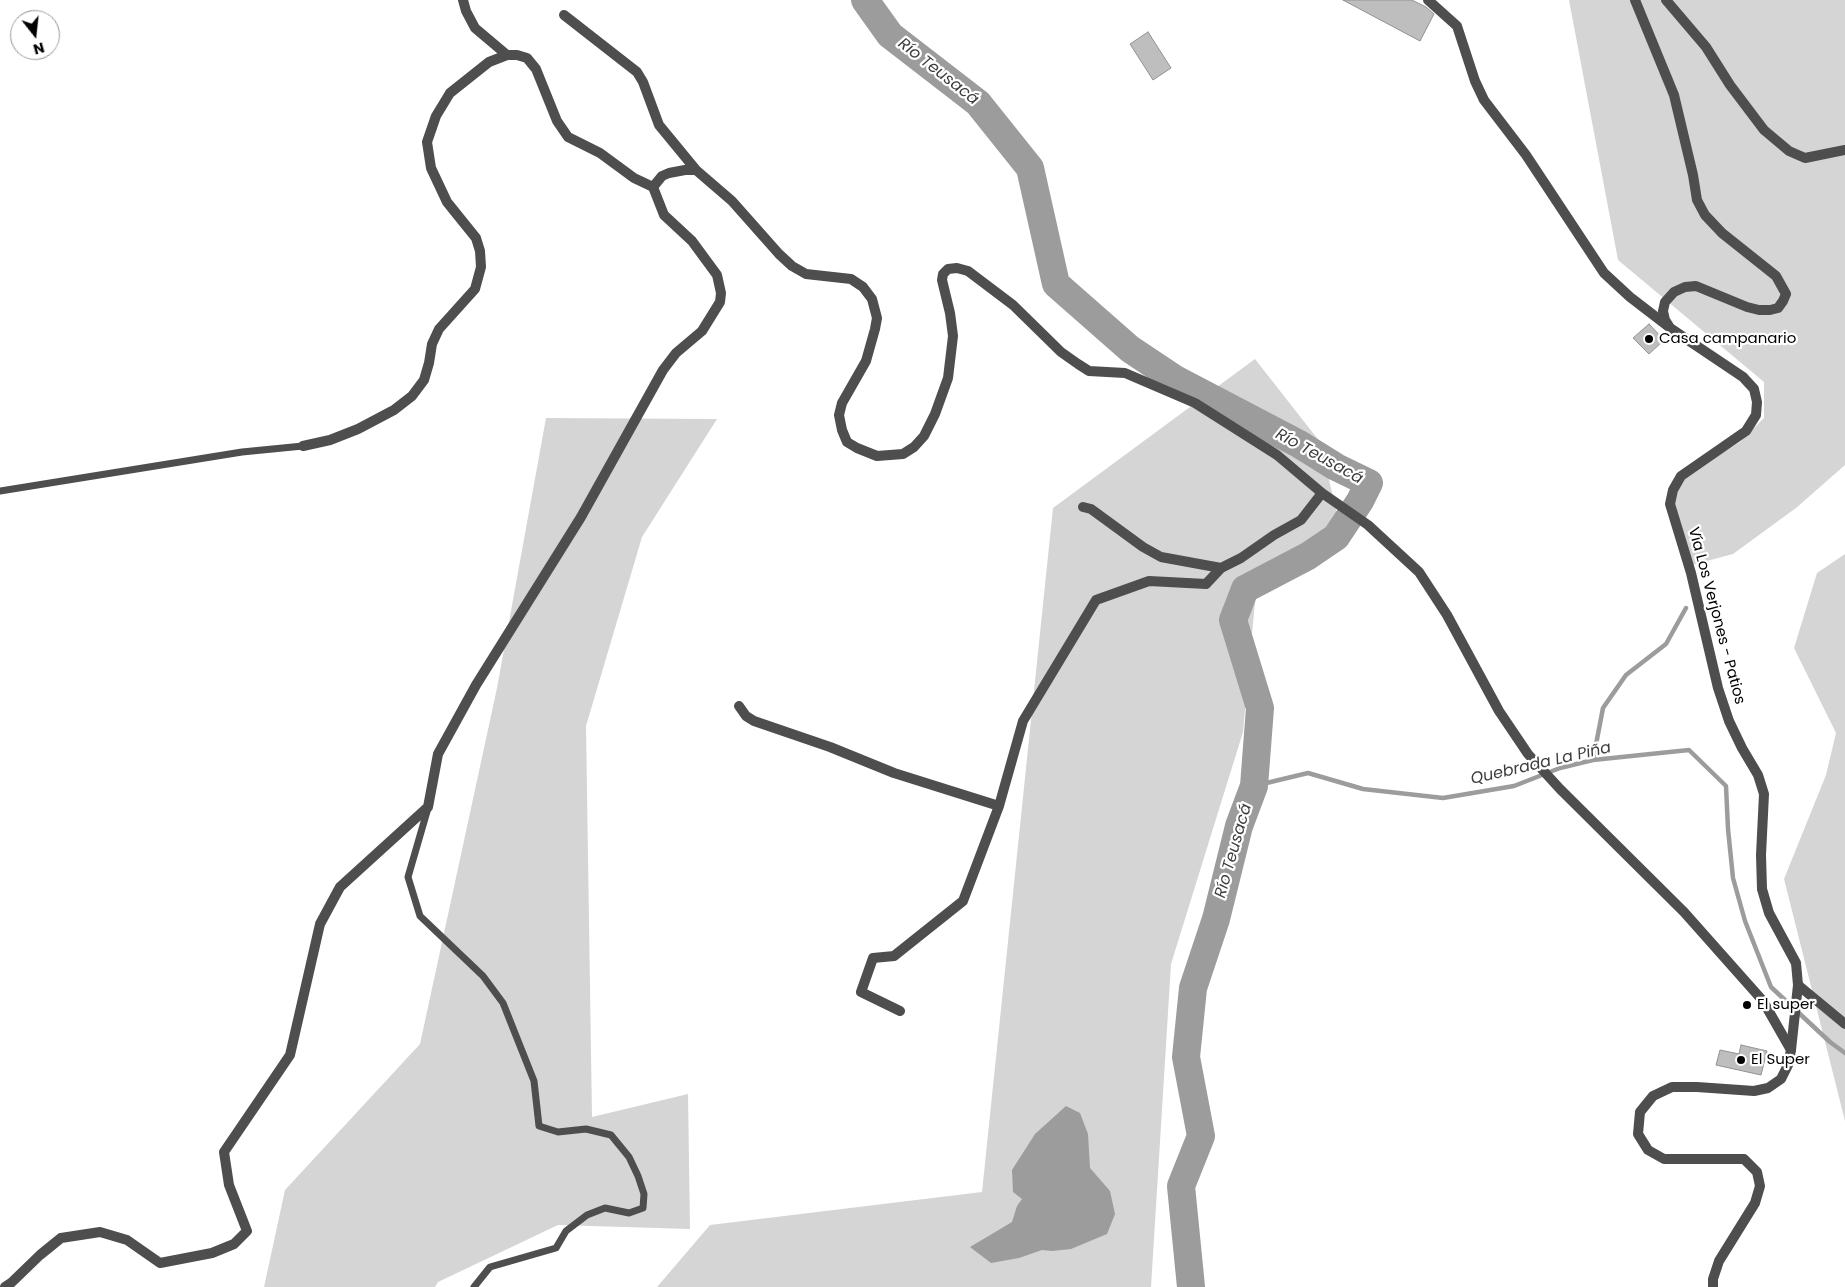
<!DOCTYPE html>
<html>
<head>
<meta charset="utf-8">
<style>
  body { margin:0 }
  #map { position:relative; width:1845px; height:1287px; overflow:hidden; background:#fff; font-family:Poppins,sans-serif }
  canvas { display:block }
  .north { position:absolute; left:10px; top:10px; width:50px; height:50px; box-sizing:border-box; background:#fff; border:1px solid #999; border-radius:50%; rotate:164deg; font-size:14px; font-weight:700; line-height:20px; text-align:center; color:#000 }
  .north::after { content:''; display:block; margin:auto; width:18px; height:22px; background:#000; clip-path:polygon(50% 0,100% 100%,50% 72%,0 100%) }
</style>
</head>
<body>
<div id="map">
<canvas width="1845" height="1287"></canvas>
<div class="north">N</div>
</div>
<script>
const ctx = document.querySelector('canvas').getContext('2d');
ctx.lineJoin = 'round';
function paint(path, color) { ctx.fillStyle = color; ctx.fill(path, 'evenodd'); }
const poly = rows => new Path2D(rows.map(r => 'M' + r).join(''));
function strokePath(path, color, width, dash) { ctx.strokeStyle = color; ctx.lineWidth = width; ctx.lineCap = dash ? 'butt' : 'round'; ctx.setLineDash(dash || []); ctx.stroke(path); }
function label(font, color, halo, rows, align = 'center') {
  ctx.font = font + ' Poppins,sans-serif'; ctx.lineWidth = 4.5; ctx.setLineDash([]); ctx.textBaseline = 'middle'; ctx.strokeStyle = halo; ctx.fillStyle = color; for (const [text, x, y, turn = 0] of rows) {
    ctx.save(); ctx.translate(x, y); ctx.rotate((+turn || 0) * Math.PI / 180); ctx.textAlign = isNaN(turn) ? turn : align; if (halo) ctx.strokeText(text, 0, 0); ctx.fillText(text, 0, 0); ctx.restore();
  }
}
paint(poly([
  [1569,0,1845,0,1845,465,1796,508,1733,554,1692,565,1671,502,1680,478,1740,442,1764,418,1764,382,1618,260],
  [1255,359,1320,442,1343,539,1256,591,1243,732,1171,964,1151,1287,657,1287,710,1225,982,1192,1053,508],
  [546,418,717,419,642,537,586,726,592,1117,688,1094,690,1229,558,1225,438,1282,435,1287,264,1287,285,1190,420,1044,497,688],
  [1845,554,1845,1121,1784,879,1826,775,1836,733,1794,648,1817,573]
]), '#d5d5d5');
paint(poly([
  [1066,1106,1080,1113,1088,1134,1090,1168,1110,1191,1115,1214,1107,1234,1071,1249,1052,1251,1042,1250,1019,1258,991,1263,970,1247,1012,1222,1017,1206,1022,1199,1013,1192,1012,1170,1035,1134]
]), '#9c9c9c');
strokePath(poly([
  [1593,760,1603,708,1626,675,1666,644,1686,608],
  [1254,786,1308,773,1363,789,1443,798,1514,786,1560,768,1593,760,1689,750,1726,786,1728,829,1733,878,1745,921,1771,987,1830,1042,1845,1053]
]), '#9c9c9c', 4.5);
strokePath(poly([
  [865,0,890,35,978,103,1030,168,1056,284,1130,349,1175,379,1299,444,1336,467,1369,483,1360,501,1336,537,1308,556,1245,589,1233,620,1260,708,1254,786,1239,826,1216,919,1193,988,1186,1057,1201,1136,1181,1186,1191,1287]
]), '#9c9c9c', 28);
const building = poly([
  [1343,0,1412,0,1426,7,1434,14,1420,41,1343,0],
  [1148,32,1171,68,1153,80,1130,44,1148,32],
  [1649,324,1664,340,1649,354,1633,338,1649,324],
  [1741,1045,1767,1051,1761,1075,1716,1065,1720,1050,1739,1054,1741,1045]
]);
paint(building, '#bebebe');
strokePath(building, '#929292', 1);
strokePath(poly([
  [0,491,242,452,303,446],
  [428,808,408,877,420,916,483,976,503,1003,534,1081,539,1126,558,1132,586,1129,611,1135,629,1157,638,1176,644,1194,643,1208,629,1213,605,1208,587,1215,566,1231,556,1248,490,1267,474,1287]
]), '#4e4e4e', 7);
strokePath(poly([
  [463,0,466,11,475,28,507,55],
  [1428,0,1457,26,1475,81,1484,100,1526,155,1604,273,1630,297,1669,327],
  [1666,0,1706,47,1730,85,1764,130,1789,151,1805,158,1845,150],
  [564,15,637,72,643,82,659,125,696,170],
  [303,446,330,440,358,429,394,410,412,396,424,380,429,363,432,344,439,329,475,289,481,267,480,251,476,238,447,202,431,168,427,142,436,116,450,93,489,62,507,55,517,55,527,58,536,69,557,121,568,137,600,153,634,178,653,187],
  [1083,507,1091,509,1143,547,1161,557,1221,568,1241,558,1274,535,1301,520,1322,493],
  [739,706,746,716,754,721,830,747,894,773,999,806],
  [1798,985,1845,1024],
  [900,1011,861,992,873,958,894,956,963,901,999,806,1023,721,1096,600,1149,581,1206,584,1221,568],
  [5,1287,11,1283,40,1255,61,1238,100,1232,127,1240,160,1263,212,1253,234,1244,247,1231,229,1185,224,1152,290,1055,320,924,340,887,428,807,438,754,476,685,581,517,663,370,676,353,702,331,720,302,721,293,717,275,692,241,664,215,653,187,662,176,669,173,685,170,696,170,732,201,779,254,792,266,806,274,851,279,863,287,872,299,877,318,875,329,866,361,842,403,839,415,842,430,847,442,857,448,877,456,903,454,914,447,924,436,935,414,948,378,953,336,950,313,942,280,943,274,948,269,957,268,968,271,1013,305,1061,352,1078,364,1089,371,1125,373,1195,403,1277,455,1322,493,1368,525,1419,572,1447,615,1499,711,1528,754,1560,789,1684,912,1763,1001,1791,1050]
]), '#4e4e4e', 10);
strokePath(poly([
  [1635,0,1674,95,1693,175,1697,200,1705,215,1722,233,1776,276,1786,294,1783,301,1778,308,1770,310,1759,310,1747,307,1696,286,1685,287,1674,292,1665,302,1663,311,1665,320,1670,328,1743,377,1754,389,1757,402,1756,415,1746,431,1681,476,1673,490,1670,504,1691,573,1718,688,1729,721,1742,748,1758,775,1764,794,1761,855,1762,889,1769,913,1796,963,1798,985,1791,1050,1788,1065,1781,1079,1768,1088,1754,1091,1697,1087,1672,1087,1653,1096,1640,1112,1638,1134,1648,1150,1664,1159,1744,1159,1757,1172,1760,1186,1755,1203,1719,1261,1713,1279,1713,1287]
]), '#4e4e4e', 10);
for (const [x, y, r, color] of [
  [1649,339,5,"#000"],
  [1747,1005,5,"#000"],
  [1741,1060,5,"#000"]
]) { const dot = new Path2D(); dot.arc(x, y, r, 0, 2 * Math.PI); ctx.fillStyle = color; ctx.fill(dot); strokePath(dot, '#fff', 2); }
label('15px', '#000', '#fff', [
  ["Casa campanario",1659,339],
  ["El super",1757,1005],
  ["El Super",1751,1060]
], 'left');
label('15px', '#000', '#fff', [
  ["Vía Los Verjones - Patios",1716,616,75]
]);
label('italic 16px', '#3d3d3d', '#fff', [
  ["Río Teusacá",938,72,38],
  ["Río Teusacá",1319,457,29],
  ["Quebrada La Piña",1541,764,-13],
  ["Río Teusacá",1234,851,-74]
]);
</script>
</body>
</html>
